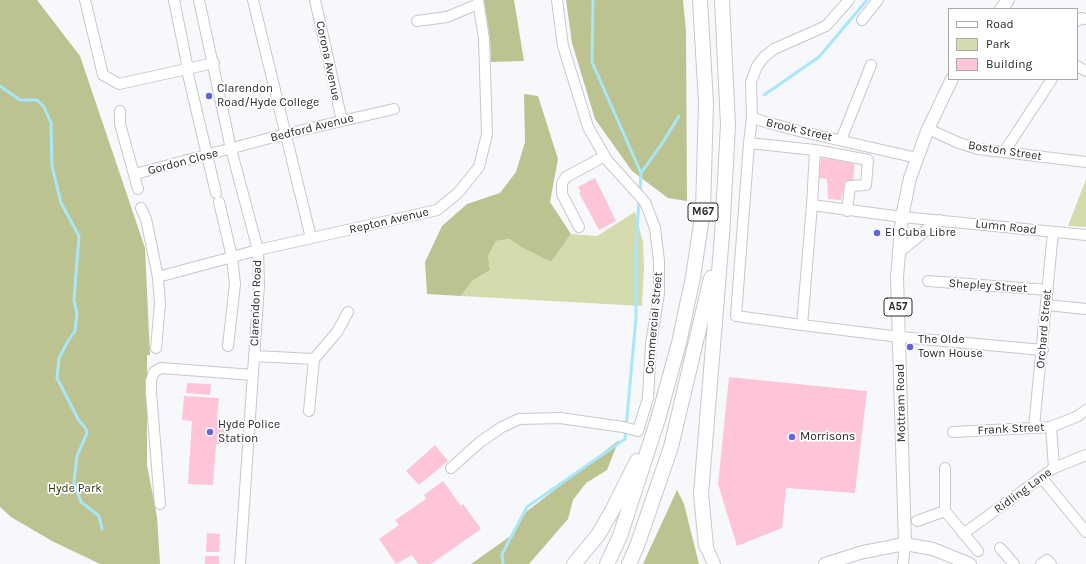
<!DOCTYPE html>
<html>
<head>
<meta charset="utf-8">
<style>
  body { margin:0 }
  #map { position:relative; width:1086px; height:564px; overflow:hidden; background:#f7f8fc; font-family:Karla,sans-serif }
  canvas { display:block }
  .legend { position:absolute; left:948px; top:8px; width:130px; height:72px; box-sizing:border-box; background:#fff; border:1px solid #a9aaaa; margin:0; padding:5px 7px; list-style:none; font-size:12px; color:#292a2b }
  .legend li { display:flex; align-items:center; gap:8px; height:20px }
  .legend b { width:20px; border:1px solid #a9aaaa }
</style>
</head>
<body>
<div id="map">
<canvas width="1086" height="564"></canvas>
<ul class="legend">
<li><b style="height:5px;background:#fff"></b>Road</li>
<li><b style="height:11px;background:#d6dbad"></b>Park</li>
<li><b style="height:11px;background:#fdc5d7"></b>Building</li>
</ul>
</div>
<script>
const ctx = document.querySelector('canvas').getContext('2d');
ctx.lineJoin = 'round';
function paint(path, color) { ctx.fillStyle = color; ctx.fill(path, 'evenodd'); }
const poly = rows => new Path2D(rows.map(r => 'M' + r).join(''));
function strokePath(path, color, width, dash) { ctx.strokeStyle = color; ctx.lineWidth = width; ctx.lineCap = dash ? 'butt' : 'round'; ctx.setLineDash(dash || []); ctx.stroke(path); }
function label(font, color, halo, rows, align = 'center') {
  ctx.font = font + ' Karla,sans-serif'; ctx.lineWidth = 3.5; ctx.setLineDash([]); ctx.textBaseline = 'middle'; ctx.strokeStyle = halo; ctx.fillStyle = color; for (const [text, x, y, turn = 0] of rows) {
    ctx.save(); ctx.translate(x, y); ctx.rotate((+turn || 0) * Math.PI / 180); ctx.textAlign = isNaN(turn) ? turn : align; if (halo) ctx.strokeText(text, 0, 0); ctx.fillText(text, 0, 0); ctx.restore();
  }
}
paint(poly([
  [1086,179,1086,227,1068,226],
  [635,212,643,242,644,267,642,306,461,296,472,281,490,270,488,256,496,241,509,239,521,247,551,262,571,234,597,236]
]), '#d6dbad');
paint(poly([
  [0,0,37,0,80,56,145,248,150,355,147,355,147,465,157,517,160,564,100,564,52,541,11,517,0,507],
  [484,0,514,0,524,61,491,62,490,38],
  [566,0,683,0,686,31,687,201,668,198,632,171,595,119,572,43],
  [524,94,538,96,558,159,550,202,571,234,551,262,521,247,509,239,496,241,488,256,490,270,472,281,461,296,427,294,425,262,442,226,467,204,500,193,516,172,525,142],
  [619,440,607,470,586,483,573,500,568,519,529,564,471,564,512,535,526,512],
  [677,490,684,504,699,564,643,564]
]), '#bcc290');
strokePath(poly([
  [593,0,592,62,641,173,640,192],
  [0,86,20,100,37,100,44,107,51,123,52,166,61,203,79,236,74,300,77,314,75,331,68,341,59,358,57,378,78,419,86,429,87,433,77,456,74,482,81,502,99,516,102,529],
  [764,95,819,57,867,0],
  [641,173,663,142,679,116],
  [503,564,502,554,527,507,625,439,636,318,636,249,639,199]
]), '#a8e7fa', 3);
paint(poly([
  [821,158,855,161,853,181,845,181,841,200,828,199,827,179,819,178],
  [595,178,616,221,599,230,579,193,581,192,578,187],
  [729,377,867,391,855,493,786,488,782,528,737,546,718,484],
  [187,383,211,384,210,395,186,393],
  [184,396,219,398,217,419,229,420,228,444,216,444,213,485,188,484,192,421,182,420],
  [435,445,448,461,419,485,406,471],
  [443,481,461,506,463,504,481,529,431,564,418,564,412,555,396,564,379,539,399,525,395,520,426,499,424,495],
  [207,533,220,534,219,552,206,552],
  [205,556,219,556,219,564,205,564]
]), '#fdc5d7');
const minor = poly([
  [85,0,103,75,119,84,214,63],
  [174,0,188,69],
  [199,0,231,149,258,250,259,285,240,564],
  [253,0,311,238],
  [315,0,342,121],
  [849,0,826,26,774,49,764,57,757,66,751,82,752,117,762,121,799,131,917,158],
  [862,20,878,0],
  [417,21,447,17,478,4],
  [1077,21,1081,18,1086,19],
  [1077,66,1086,71],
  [187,70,216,193],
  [120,111,120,124,138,189],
  [928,129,959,143,978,149,1086,162],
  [841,140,871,65],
  [749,143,752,117],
  [815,150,812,205,802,325,900,337,1043,350],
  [1004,152,1052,79],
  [135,174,285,134,394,109],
  [219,202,232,257,235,284,228,346],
  [812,205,902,217,1086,235],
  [141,208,146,219,158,277,160,304,156,348],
  [579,227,562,194,562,183,566,177,605,156],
  [898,253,939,220],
  [158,277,258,250,437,210,458,193,479,167,487,134,484,39,478,0],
  [928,281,1048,290],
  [1047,305,1086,309],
  [802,325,736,316,749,143,815,150,868,160,866,185,850,186,847,211],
  [254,356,314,359,309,411],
  [314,359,337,332,348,312],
  [1034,427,1053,232],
  [1051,427,1078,416,1086,410],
  [953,432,1051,427,1054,468],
  [451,468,480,442,502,427,519,419,560,418,623,427,638,431,648,398,651,344,659,293,659,261,655,228,645,202,607,160,588,127,563,46,557,0],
  [1041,477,1086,532],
  [160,504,151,392,151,381,154,372,161,368,253,375],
  [945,511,945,468],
  [917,521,945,511,978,551],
  [963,534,1054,468,1086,455],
  [1000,548,1014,564],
  [903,564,905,544],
  [1041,564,1047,560,1051,564]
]);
const major = poly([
  [1001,9,1008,0],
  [905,544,897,277,902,217,910,178,928,129,952,79],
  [706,546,714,564],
  [825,564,863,552,905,544,933,549,970,564]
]);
const highway = poly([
  [706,546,701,494,722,235,728,125,722,0],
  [574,564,598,535,612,511,637,461],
  [607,564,620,536,658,419,679,343,693,277,703,210,706,103,700,0],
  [629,564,637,546,671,447,711,278]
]);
strokePath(minor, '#c7c8cc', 12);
strokePath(major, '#c7c8cc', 14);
strokePath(highway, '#c7c8cc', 16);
strokePath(minor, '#fff', 10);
strokePath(major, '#fff', 12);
strokePath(highway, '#fff', 14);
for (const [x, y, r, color] of [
  [209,96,4,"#5e65dd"],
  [877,233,4,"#5e65dd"],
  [910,347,4,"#5e65dd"],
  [210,432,4,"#5e65dd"],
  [792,437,4,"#5e65dd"]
]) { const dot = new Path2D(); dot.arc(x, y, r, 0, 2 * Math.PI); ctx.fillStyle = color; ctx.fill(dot); strokePath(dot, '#fff', 1.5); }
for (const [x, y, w] of [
  [703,212,30],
  [898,307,28]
]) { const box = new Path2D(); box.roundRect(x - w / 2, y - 9, w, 18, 3); ctx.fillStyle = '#fff'; ctx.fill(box); strokePath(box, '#292a2b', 1); }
label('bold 11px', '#292a2b', null, [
  ["M67",703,212],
  ["A57",898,307]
]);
label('12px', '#292a2b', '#fff', [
  ["Corona Avenue",328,61,78],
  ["Bedford Avenue",312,128,-14],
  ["Brook Street",799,130,13],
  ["Boston Street",1005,151,9],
  ["Gordon Close",183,162,-15],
  ["Repton Avenue",389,221,-13],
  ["Lumn Road",1006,227,6],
  ["Shepley Street",988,286,4],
  ["Clarendon Road",256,303,-88],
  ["Commercial Street",654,323,-85],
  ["Orchard Street",1044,329,-85],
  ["Mottram Road",901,403,-91],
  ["Frank Street",1011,429,-3],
  ["Ridling Lane",1023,491,-36]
]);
label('12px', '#292a2b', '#fff', [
  ["Clarendon",217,89],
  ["Road/Hyde College",217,103],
  ["El Cuba Libre",885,233],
  ["The Olde",918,340],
  ["Town House",918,354],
  ["Hyde Police",218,425],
  ["Station",218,439],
  ["Morrisons",800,437]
], 'left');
label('12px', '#34370f', '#fff', [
  ["Hyde Park",75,489]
]);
</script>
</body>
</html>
